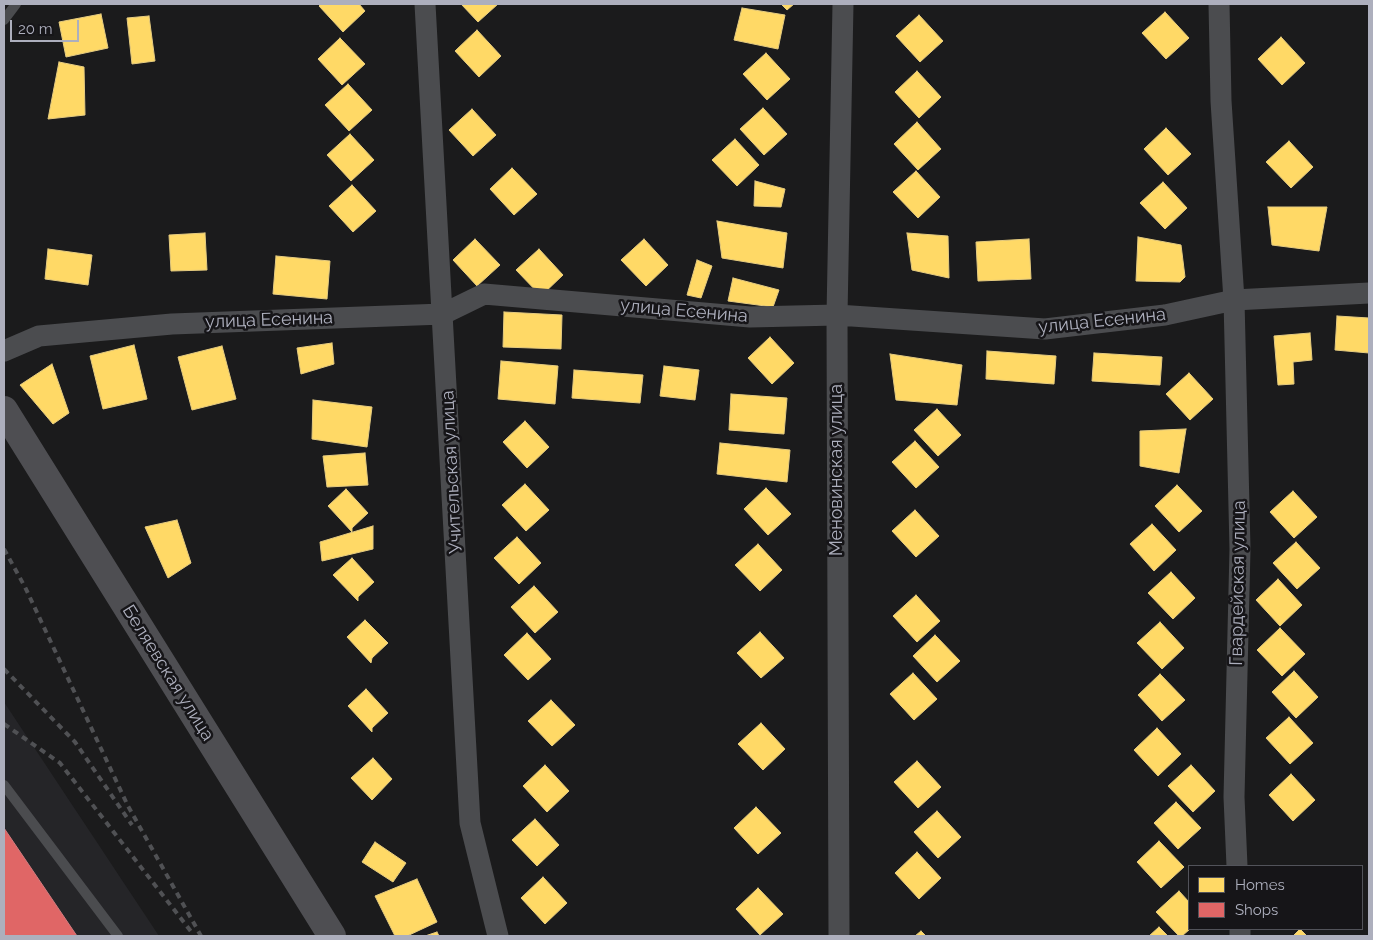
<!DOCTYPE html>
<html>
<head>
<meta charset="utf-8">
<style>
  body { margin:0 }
  #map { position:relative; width:1373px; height:940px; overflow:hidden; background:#1b1b1c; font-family:Raleway,sans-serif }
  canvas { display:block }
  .frame { position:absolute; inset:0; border:5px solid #adafbd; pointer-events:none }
  .legend { position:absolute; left:1188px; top:865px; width:175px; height:65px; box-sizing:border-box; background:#161518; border:1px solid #52535a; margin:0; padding:6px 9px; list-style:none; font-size:15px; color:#adafbd }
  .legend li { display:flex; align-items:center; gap:10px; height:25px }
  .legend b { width:25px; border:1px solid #52535a }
  .scale { position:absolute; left:10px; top:20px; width:69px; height:22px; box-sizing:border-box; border:2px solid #adafbd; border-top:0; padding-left:6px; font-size:15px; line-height:18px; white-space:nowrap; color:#adafbd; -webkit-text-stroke:4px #161518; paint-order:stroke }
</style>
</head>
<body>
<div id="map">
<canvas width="1373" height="940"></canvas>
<div class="frame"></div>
<ul class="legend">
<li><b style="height:14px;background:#ffd966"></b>Homes</li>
<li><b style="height:14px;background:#e06666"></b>Shops</li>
</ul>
<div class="scale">20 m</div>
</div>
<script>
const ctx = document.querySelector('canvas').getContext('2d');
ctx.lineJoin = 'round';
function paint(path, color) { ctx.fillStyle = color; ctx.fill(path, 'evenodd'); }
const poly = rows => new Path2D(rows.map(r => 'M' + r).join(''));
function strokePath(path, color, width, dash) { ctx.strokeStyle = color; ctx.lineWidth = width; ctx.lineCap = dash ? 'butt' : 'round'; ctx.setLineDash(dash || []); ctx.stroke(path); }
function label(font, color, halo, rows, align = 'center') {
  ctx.font = font + ' Raleway,sans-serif'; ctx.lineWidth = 5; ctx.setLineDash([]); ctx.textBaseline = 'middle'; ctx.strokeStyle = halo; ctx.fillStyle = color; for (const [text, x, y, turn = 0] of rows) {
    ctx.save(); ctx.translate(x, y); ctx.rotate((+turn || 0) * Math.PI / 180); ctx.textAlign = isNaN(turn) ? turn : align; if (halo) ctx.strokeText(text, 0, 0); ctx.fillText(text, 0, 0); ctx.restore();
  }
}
paint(poly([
  [4,702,159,936,4,936]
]), '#252528');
const homes = poly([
  [321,4,359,4,365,11,343,32,319,6,321,4],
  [461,4,498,4,478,22,461,4],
  [781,4,794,4,787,10,781,4],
  [742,8,785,15,778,49,734,40,742,8],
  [1165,12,1189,38,1166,59,1142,33,1165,12],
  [101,14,108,48,66,57,59,22,101,14],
  [919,15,943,41,920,62,896,36,919,15],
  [149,16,155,61,132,64,127,18,149,16],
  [477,30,501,56,479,77,455,51,477,30],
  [1281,37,1305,63,1282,85,1258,59,1281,37],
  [340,38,365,64,342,85,318,59,340,38],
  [766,53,790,79,767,100,743,74,766,53],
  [59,62,84,67,85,115,48,119,59,62],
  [917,71,941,97,919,118,895,92,917,71],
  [348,84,372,110,349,131,325,105,348,84],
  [763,108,787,134,764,155,740,129,763,108],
  [472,109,496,135,473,156,449,130,472,109],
  [917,122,941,149,918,170,894,144,917,122],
  [1166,128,1191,154,1168,175,1144,149,1166,128],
  [350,134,374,160,351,181,327,155,350,134],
  [735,139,759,165,737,186,712,160,735,139],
  [1289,141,1313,167,1291,188,1266,162,1289,141],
  [512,168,537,194,514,215,490,189,512,168],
  [916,171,940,197,918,218,893,192,916,171],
  [755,181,785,189,781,207,754,206,755,181],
  [1163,182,1187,208,1165,229,1140,203,1163,182],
  [352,185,376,211,353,232,329,206,352,185],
  [1268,207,1327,207,1319,251,1272,245,1268,207],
  [717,221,787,233,783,268,722,258,717,221],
  [205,233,207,270,171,271,169,235,205,233],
  [907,233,948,236,949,278,912,270,907,233],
  [1138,237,1181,245,1185,277,1180,282,1136,281,1138,237],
  [475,239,500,265,477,286,453,260,475,239],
  [644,239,668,265,646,286,621,260,644,239],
  [1029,239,1031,279,978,281,976,242,1029,239],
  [48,249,92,255,88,285,45,279,48,249],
  [539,249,563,275,541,296,516,270,539,249],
  [276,256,330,261,327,299,273,294,276,256],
  [697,260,712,266,701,298,687,295,697,260],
  [733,278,779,290,773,307,728,301,733,278],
  [504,312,562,315,561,349,503,347,504,312],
  [1337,316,1369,318,1369,353,1335,350,1337,316],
  [1310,333,1312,360,1293,362,1294,384,1278,385,1274,336,1310,333],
  [770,337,794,363,772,384,748,358,770,337],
  [332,343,334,364,301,374,297,348,332,343],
  [134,345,147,399,103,409,90,356,134,345],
  [222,346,236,399,192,410,178,357,222,346],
  [987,351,1056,356,1054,384,986,379,987,351],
  [1094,353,1162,357,1160,385,1092,381,1094,353],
  [890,354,962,365,957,405,896,400,890,354],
  [501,361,558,366,555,404,498,399,501,361],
  [52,364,69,413,53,424,20,385,52,364],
  [664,366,699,370,695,400,660,396,664,366],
  [574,370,643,375,640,403,572,398,574,370],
  [1189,373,1213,399,1190,420,1166,394,1189,373],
  [731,394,787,398,784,434,729,430,731,394],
  [313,400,372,407,367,447,312,439,313,400],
  [937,409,961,435,938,456,914,430,937,409],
  [525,421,549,447,527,468,503,442,525,421],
  [1186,429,1179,473,1140,466,1140,431,1186,429],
  [915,441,939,467,916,488,892,462,915,441],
  [720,443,790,450,787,482,717,474,720,443],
  [365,453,368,485,327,487,323,456,365,453],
  [525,484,549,510,526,531,502,505,525,484],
  [1177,485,1202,511,1179,532,1155,506,1177,485],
  [766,488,791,514,768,535,744,509,766,488],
  [346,489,368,513,352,528,352,532,328,506,346,489],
  [1293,491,1317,517,1294,538,1270,512,1293,491],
  [915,510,939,536,916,557,892,531,915,510],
  [177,520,191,563,168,578,145,527,177,520],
  [1152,524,1176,550,1154,571,1130,544,1152,524],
  [373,526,373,549,322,561,320,542,373,526],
  [517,537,541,563,519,584,494,558,517,537],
  [1296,542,1320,568,1297,589,1273,563,1296,542],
  [758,544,782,570,760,591,735,565,758,544],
  [352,558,374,582,358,597,358,601,333,575,352,558],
  [1171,572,1195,598,1173,619,1148,593,1171,572],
  [1278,579,1302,605,1280,626,1256,600,1278,579],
  [534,586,558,612,535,633,511,607,534,586],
  [916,595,940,621,917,642,893,616,916,595],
  [365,620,388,643,372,658,371,663,347,637,365,620],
  [1160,622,1184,648,1162,669,1137,643,1160,622],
  [1280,628,1305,654,1282,676,1257,650,1280,628],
  [760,632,784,658,761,678,737,653,760,632],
  [527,633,551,659,528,680,504,655,527,633],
  [935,635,960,661,937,682,913,656,935,635],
  [1294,671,1318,697,1296,718,1272,692,1294,671],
  [913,673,937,699,914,720,890,694,913,673],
  [1160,674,1185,700,1162,721,1138,695,1160,674],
  [366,689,388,713,372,728,372,732,348,706,366,689],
  [551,700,575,725,552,746,528,721,551,700],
  [1289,717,1313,743,1290,764,1266,738,1289,717],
  [761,723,785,749,763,770,738,744,761,723],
  [1157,728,1181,754,1158,776,1134,750,1157,728],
  [373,758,392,779,372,800,351,778,373,758],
  [917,761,941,787,918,808,894,782,917,761],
  [545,765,569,791,547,812,523,786,545,765],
  [1191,765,1215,791,1193,812,1168,786,1191,765],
  [1291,774,1315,800,1293,821,1269,795,1291,774],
  [1176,802,1201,828,1178,849,1154,823,1176,802],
  [756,807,781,833,758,854,734,828,756,807],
  [937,811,961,837,938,858,914,832,937,811],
  [535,819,559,845,537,866,512,840,535,819],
  [1159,841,1184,867,1161,888,1137,862,1159,841],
  [375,842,406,863,393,882,362,862,375,842],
  [917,852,941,878,919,899,895,873,917,852],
  [543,877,567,903,545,924,521,898,543,877],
  [417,879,437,922,407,936,395,936,375,896,417,879],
  [758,888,783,914,760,935,736,909,758,888],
  [1179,891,1189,902,1190,929,1182,936,1179,936,1156,912,1179,891],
  [1159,927,1168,936,1149,936,1159,927],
  [1300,929,1307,936,1293,936,1300,929],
  [921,931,926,936,915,936,921,931],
  [437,932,439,936,425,936,437,932]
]);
paint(homes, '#ffd966');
strokePath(homes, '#e6cc80', 1);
const shops = poly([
  [4,828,77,936,4,936,4,828]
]);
paint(shops, '#e06666');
strokePath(shops, '#d17c80', 1);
strokePath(poly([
  [4,20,16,4],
  [4,785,118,936]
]), '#4b4c4f', 10);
strokePath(poly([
  [425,4,470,823,498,936],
  [1219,4,1221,101,1234,300,1240,549,1234,797,1237,866],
  [4,351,39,336,172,324,443,314,484,294,750,317,837,315,1045,329,1165,315,1234,300,1369,293],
  [1240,929,1240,936],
  [839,936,837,315,843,4]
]), '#4b4c4f', 21);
strokePath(poly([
  [4,410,332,936]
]), '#4e4e52', 28);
strokePath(poly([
  [4,549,25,587,128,806,201,936],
  [4,669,75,742,132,825],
  [4,724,60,763,193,934]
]), '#505154', 4, [6, 5]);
label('18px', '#adafbd', '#161518', [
  ["улица Есенина",684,311,5],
  ["улица Есенина",269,320,-2],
  ["улица Есенина",1102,321,-6],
  ["Меновинская улица",837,470,-90],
  ["Учительская улица",452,472,-93],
  ["Гвардейская улица",1238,583,-89],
  ["Беляевская улица",168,673,58]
]);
</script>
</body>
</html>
